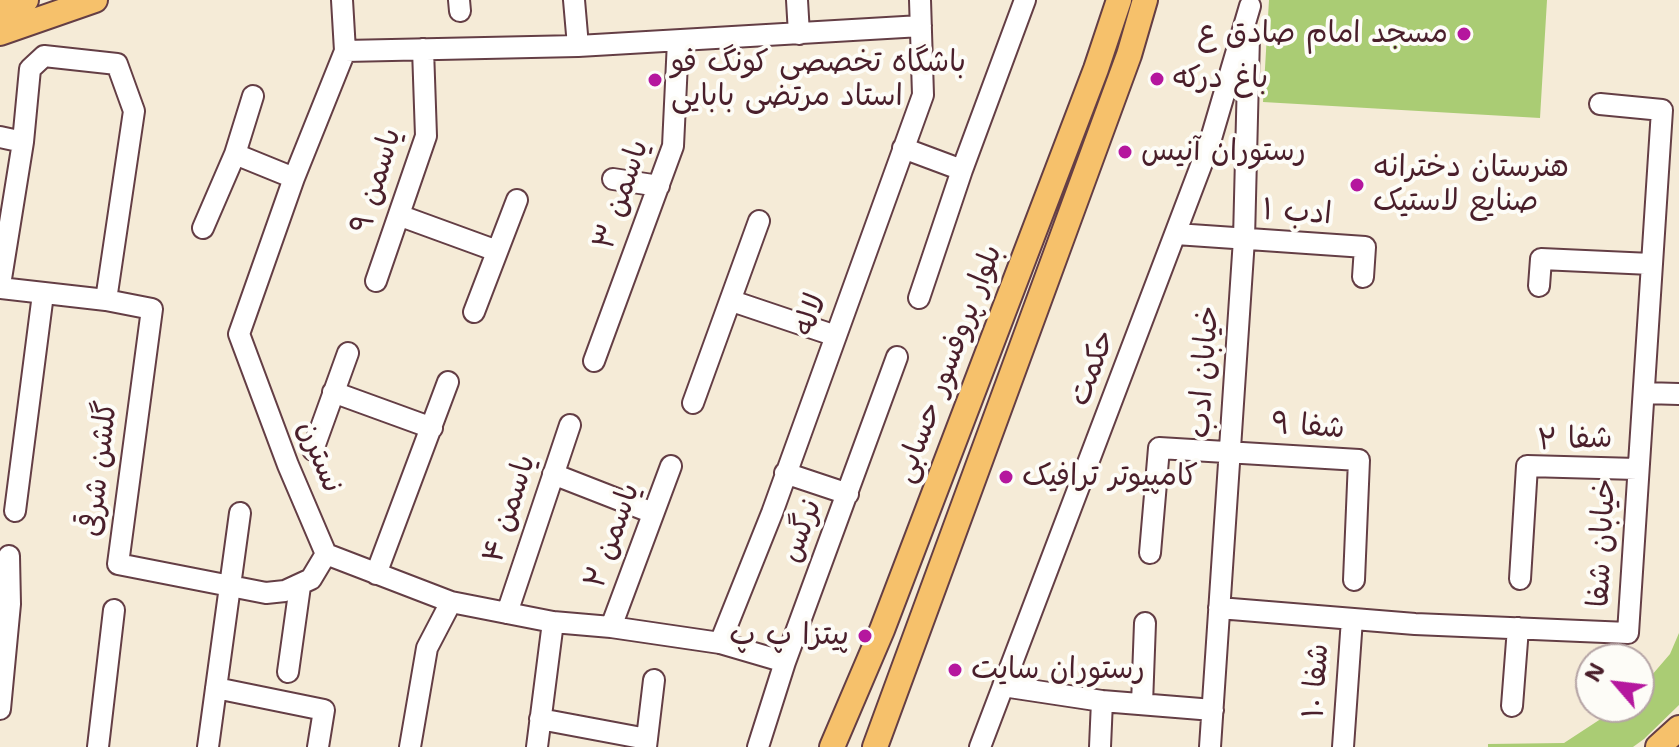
<!DOCTYPE html>
<html>
<head>
<meta charset="utf-8">
<style>
  body { margin:0 }
  #map { position:relative; width:1679px; height:747px; overflow:hidden; background:#f5ebd7; font-family:"Shantell Sans",sans-serif }
  canvas { display:block }
  .north { position:absolute; left:1575px; top:643px; width:80px; height:80px; box-sizing:border-box; background:#fdfcf7; border:2px solid #b5a4a5; border-radius:50%; rotate:298deg; font-size:22px; font-weight:700; line-height:32px; text-align:center; color:#4a1f2b }
  .north::after { content:''; display:block; margin:auto; width:28px; height:36px; background:#b5179e; clip-path:polygon(50% 0,100% 100%,50% 72%,0 100%) }
</style>
</head>
<body>
<div id="map">
<canvas width="1679" height="747"></canvas>
<div class="north">N</div>
</div>
<script>
const ctx = document.querySelector('canvas').getContext('2d');
ctx.lineJoin = 'round';
function paint(path, color) { ctx.fillStyle = color; ctx.fill(path, 'evenodd'); }
const poly = rows => new Path2D(rows.map(r => 'M' + r).join(''));
function strokePath(path, color, width, dash) { ctx.strokeStyle = color; ctx.lineWidth = width; ctx.lineCap = dash ? 'butt' : 'round'; ctx.setLineDash(dash || []); ctx.stroke(path); }
function label(font, color, halo, rows, align = 'center') {
  ctx.font = font + ' "Shantell Sans","Playpen Sans Arabic",sans-serif'; ctx.lineWidth = 8; ctx.setLineDash([]); ctx.textBaseline = 'middle'; ctx.strokeStyle = halo; ctx.fillStyle = color; for (const [text, x, y, turn = 0] of rows) {
    ctx.save(); ctx.translate(x, y); ctx.rotate((+turn || 0) * Math.PI / 180); ctx.textAlign = isNaN(turn) ? turn : align; if (halo) ctx.strokeText(text, 0, 0); ctx.fillText(text, 0, 0); ctx.restore();
  }
}
paint(poly([
  [1269,0,1547,0,1540,118,1263,102],
  [1679,633,1679,705,1644,739,1633,747,1488,747,1488,744,1564,743,1619,707,1639,707,1639,690,1670,654]
]), '#aacc74');
const minor = poly([
  [342,0,345,51,294,178,239,334,288,465,326,554,451,602,553,622,611,627,720,643,785,662,897,357],
  [459,0,460,11],
  [574,0,578,46],
  [797,0,799,34],
  [345,51,578,46,921,26],
  [253,96,235,154,294,178],
  [0,137,23,142],
  [903,148,962,170],
  [613,179,659,186],
  [401,216,497,251],
  [203,228,235,154],
  [1176,234,1365,247,1363,277],
  [376,281,426,136,423,49],
  [0,285,23,142,30,69,44,56,117,64,134,111,106,300],
  [1539,286,1541,259,1651,264],
  [0,288,106,300,152,309,118,564,266,593,285,591,311,579,326,554],
  [919,298,962,170,1025,0],
  [732,301,836,336],
  [474,312,517,200],
  [594,361,673,146,678,41],
  [333,392,432,428],
  [1644,393,1679,394],
  [693,403,759,221],
  [313,450,348,353],
  [785,473,848,494],
  [553,474,653,513],
  [15,511,43,294],
  [1150,553,1159,448,1359,460,1354,580],
  [376,574,448,382],
  [1520,579,1527,466,1637,469],
  [1219,608,1415,624,1628,633,1662,110,1600,104],
  [507,613,570,425],
  [611,627,671,466],
  [720,643,772,513,923,95,920,0],
  [288,672,300,586],
  [1003,686,1102,701,1213,710],
  [216,688,324,710,318,747],
  [1142,704,1145,623],
  [1512,706,1518,628],
  [0,709,10,604,9,556],
  [540,719,647,739],
  [98,747,114,610],
  [208,747,240,513],
  [410,747,427,648,451,602],
  [537,747,553,622],
  [646,747,654,680],
  [758,747,785,662],
  [980,747,1210,142,1250,6],
  [1100,747,1102,701],
  [1210,747,1244,239,1249,36],
  [1343,747,1352,619]
]);
const major = poly([
  [0,9,26,0],
  [0,33,95,0],
  [832,747,882,630,1096,69,1119,0],
  [875,747,1129,55,1145,0],
  [1658,747,1679,728]
]);
strokePath(minor, '#643e45', 24);
strokePath(major, '#643e45', 28);
strokePath(minor, '#fff', 20);
strokePath(major, '#f6c16b', 24);
for (const [x, y, r, color] of [
  [1464,34,8,"#b5179e"],
  [1157,79,8,"#b5179e"],
  [655,80,8,"#b5179e"],
  [1125,152,8,"#b5179e"],
  [1357,185,8,"#b5179e"],
  [1006,477,8,"#b5179e"],
  [865,636,8,"#b5179e"],
  [955,670,8,"#b5179e"]
]) { const dot = new Path2D(); dot.arc(x, y, r, 0, 2 * Math.PI); ctx.fillStyle = color; ctx.fill(dot); strokePath(dot, '#fdfcf7', 3); }
label('30px', '#4a1f2b', '#fdfcf7', [
  ["مسجد امام صادق ع",1448,34,"right"],
  ["باشگاه تخصصی کونگ فو",671,63],
  ["استاد مرتضی بابایی",671,97],
  ["باغ درکه",1173,79],
  ["رستوران آنیس",1141,152],
  ["هنرستان دخترانه",1373,168],
  ["صنایع لاستیک",1373,202],
  ["کامپیوتر ترافیک",1022,477],
  ["پیتزا پ پ",849,636,"right"],
  ["رستوران سایت",971,670]
], 'left');
label('30px', '#4a1f2b', '#fdfcf7', [
  ["یاسمن ۹",377,181,-73],
  ["یاسمن ۳",622,195,-71],
  ["ادب ۱",1297,213,4],
  ["لاله",811,315,-70],
  ["بلوار پروفسور حسابی",949,364,-69],
  ["حکمت",1093,368,-69],
  ["خیابان ادب",1205,372,-86],
  ["شفا ۹",1308,427,4],
  ["شفا ۲",1575,440,-2],
  ["نسترن",319,457,68],
  ["گلشن شرقی",100,469,-83],
  ["یاسمن ۴",510,509,-72],
  ["نرگس",802,531,-69],
  ["یاسمن ۲",613,536,-70],
  ["خیابان شفا",1603,543,-87],
  ["شفا ۱۰",1317,681,-86]
]);
</script>
</body>
</html>
